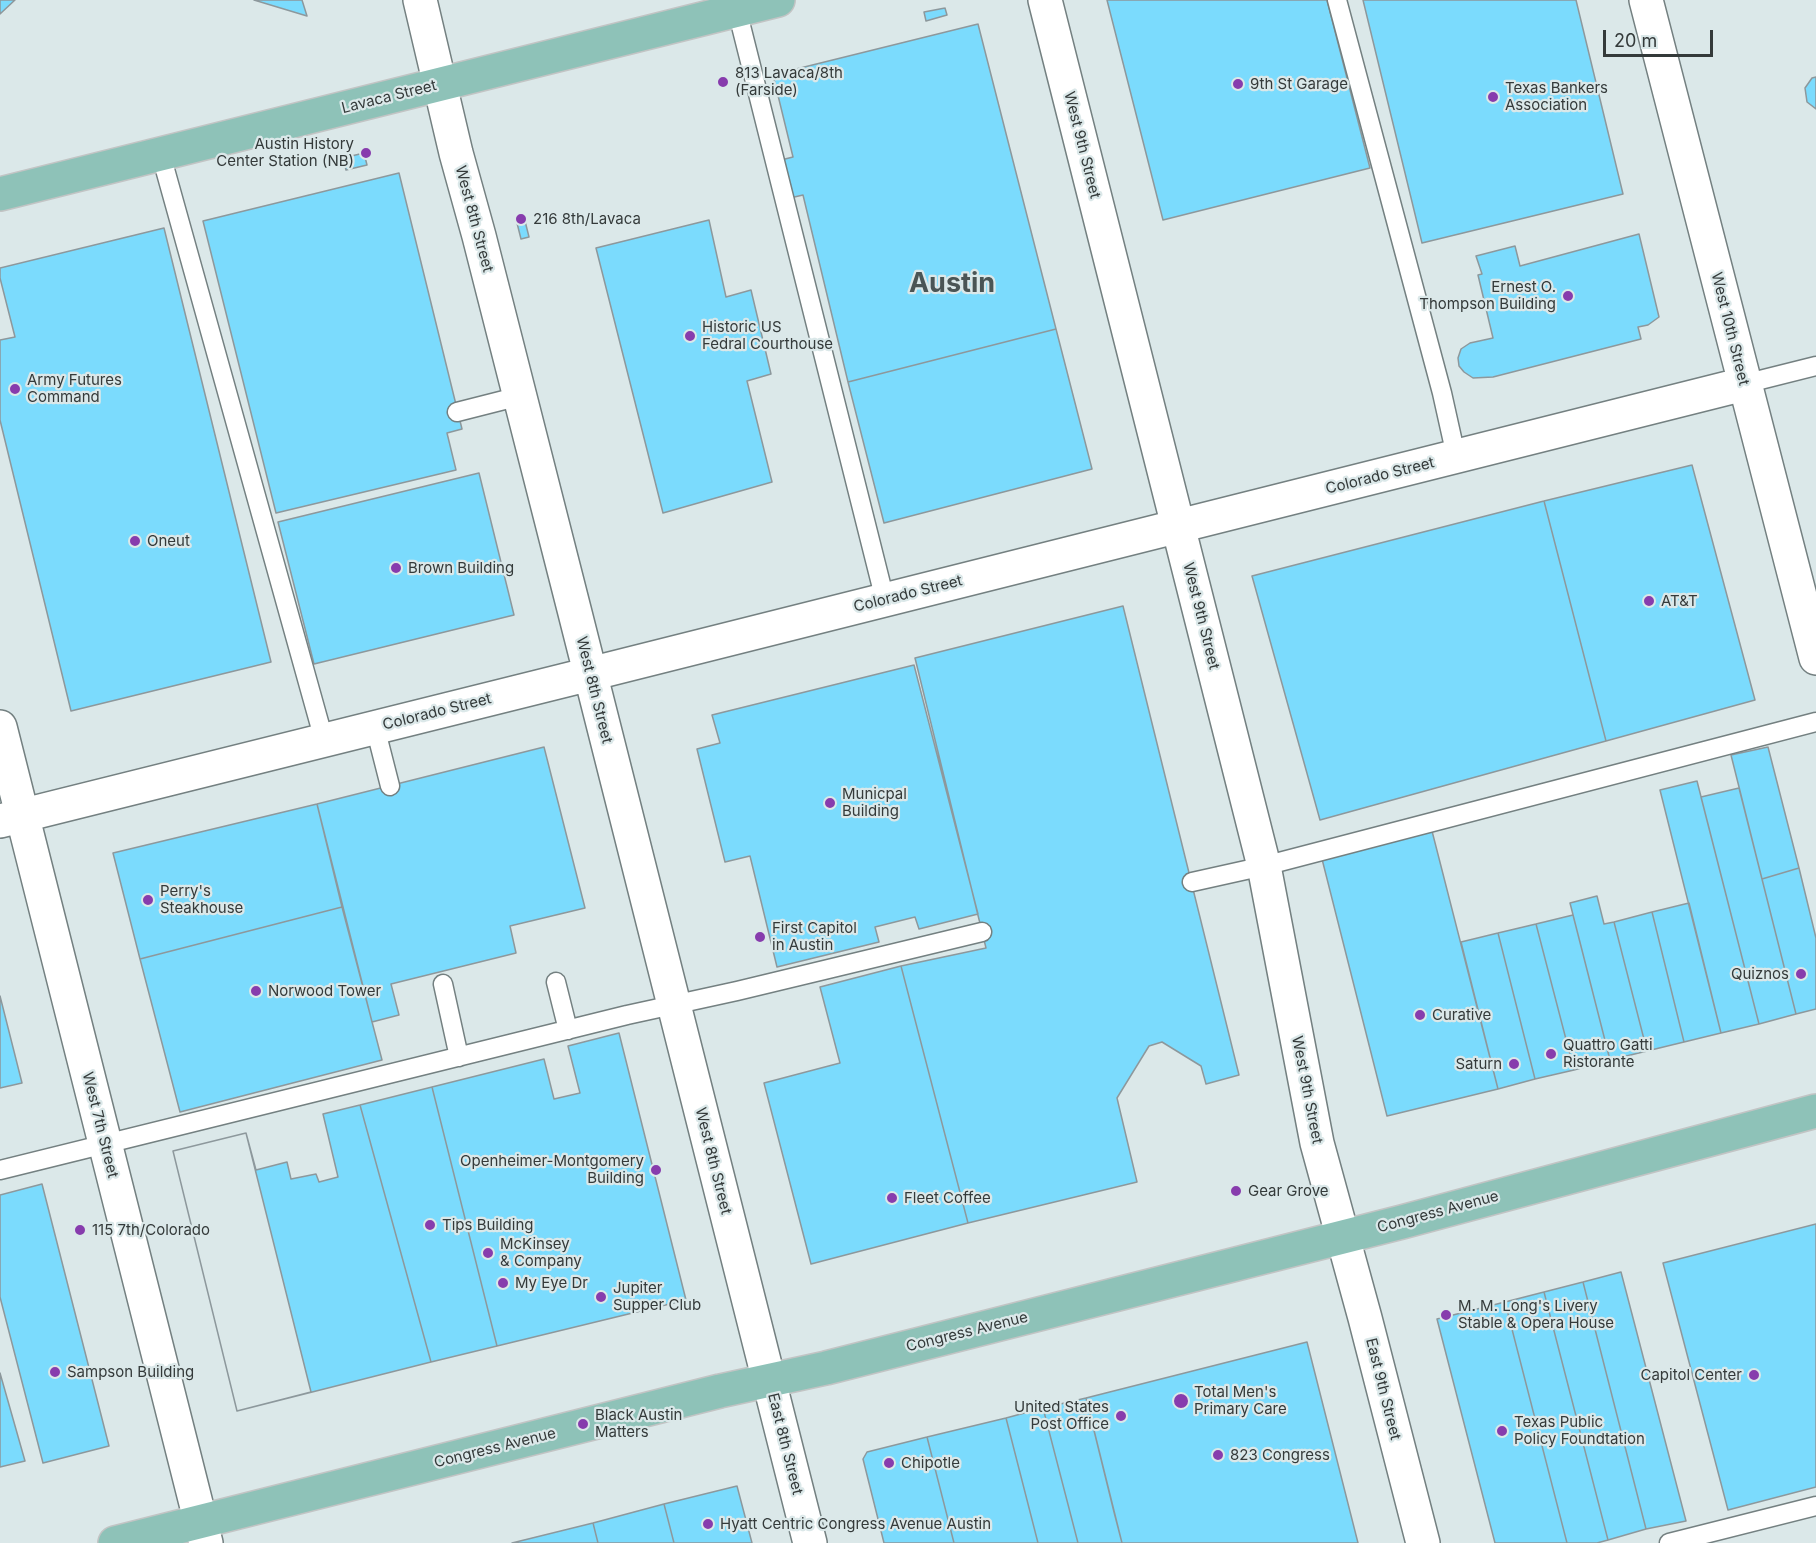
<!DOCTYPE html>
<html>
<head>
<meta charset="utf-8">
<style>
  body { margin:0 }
  #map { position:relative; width:1816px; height:1543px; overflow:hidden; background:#dbe8e9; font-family:Inter,sans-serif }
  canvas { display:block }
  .scale { position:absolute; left:1603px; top:30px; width:110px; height:27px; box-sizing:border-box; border:3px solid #343a3a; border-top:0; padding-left:8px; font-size:18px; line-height:21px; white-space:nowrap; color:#343a3a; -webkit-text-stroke:4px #dbe8e9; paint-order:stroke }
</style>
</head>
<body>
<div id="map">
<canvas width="1816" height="1543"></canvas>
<div class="scale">20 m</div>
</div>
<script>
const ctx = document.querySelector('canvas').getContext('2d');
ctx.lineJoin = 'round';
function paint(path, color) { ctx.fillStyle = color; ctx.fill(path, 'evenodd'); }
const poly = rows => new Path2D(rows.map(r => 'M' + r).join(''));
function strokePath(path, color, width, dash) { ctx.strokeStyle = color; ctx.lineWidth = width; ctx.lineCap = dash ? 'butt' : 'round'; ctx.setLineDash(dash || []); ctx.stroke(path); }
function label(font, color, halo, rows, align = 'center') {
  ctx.font = font + ' Inter,sans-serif'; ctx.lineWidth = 4.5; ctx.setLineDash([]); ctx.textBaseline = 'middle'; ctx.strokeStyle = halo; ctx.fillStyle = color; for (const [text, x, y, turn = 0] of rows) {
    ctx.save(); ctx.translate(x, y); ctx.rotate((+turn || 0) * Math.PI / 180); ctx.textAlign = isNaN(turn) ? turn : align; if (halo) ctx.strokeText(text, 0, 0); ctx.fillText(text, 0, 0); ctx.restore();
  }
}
const building = poly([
  [0,0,15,0,0,14,0,0],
  [254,0,302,0,307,16,254,0],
  [1107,0,1327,0,1370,168,1163,220,1107,0],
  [1363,0,1576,0,1623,194,1422,243,1363,0],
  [945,8,947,15,926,21,924,12,945,8],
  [978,24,1056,329,848,382,803,195,790,198,781,160,793,157,774,79,776,74,978,24],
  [1816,77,1816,109,1807,102,1805,88,1812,78,1816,77],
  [364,153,367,165,346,170,343,158,364,153],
  [399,173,462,429,447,433,456,470,276,513,203,221,399,173],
  [709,220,726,297,751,290,771,374,747,381,772,482,663,513,596,248,709,220],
  [525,221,529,237,521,239,517,223,525,221],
  [164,228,271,662,71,711,0,420,0,340,15,337,0,278,0,268,164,228],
  [1639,234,1659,317,1648,325,1638,327,1641,339,1493,377,1473,378,1464,372,1459,366,1458,358,1461,349,1470,343,1493,338,1478,275,1482,274,1476,256,1515,246,1520,266,1639,234],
  [1056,329,1092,469,884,523,848,382,1056,329],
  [1692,465,1755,700,1606,741,1544,501,1692,465],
  [479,473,514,615,314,664,278,522,479,473],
  [1544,501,1606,741,1320,820,1252,576,1544,501],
  [1123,606,1239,1075,1206,1084,1201,1066,1162,1042,1149,1046,1117,1098,1137,1182,968,1223,901,966,986,948,915,658,1123,606],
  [914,665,978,914,919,929,915,917,875,927,879,942,777,967,750,856,725,862,697,749,720,743,712,715,914,665],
  [544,747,585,908,510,926,516,953,391,984,399,1015,372,1022,317,804,544,747],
  [1768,747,1799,868,1762,879,1731,755,1768,747],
  [1697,781,1759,1024,1721,1033,1660,790,1697,781],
  [1739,788,1796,1014,1759,1024,1701,797,1739,788],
  [317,804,342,907,140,959,113,853,317,804],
  [1432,831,1498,1089,1387,1116,1322,859,1432,831],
  [1799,868,1816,938,1816,1009,1796,1014,1762,879,1799,868],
  [1597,896,1604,924,1614,922,1647,1051,1610,1060,1570,903,1597,896],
  [1689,903,1721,1033,1684,1042,1652,912,1689,903],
  [342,907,382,1060,180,1112,140,959,342,907],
  [1652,912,1684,1042,1647,1051,1614,922,1652,912],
  [1573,915,1610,1060,1574,1070,1536,924,1573,915],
  [1536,924,1574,1070,1535,1079,1498,933,1536,924],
  [1498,933,1535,1079,1498,1089,1461,942,1498,933],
  [901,966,968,1223,811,1264,764,1083,840,1063,820,987,901,966],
  [0,996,22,1083,0,1088,0,996],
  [619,1033,686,1300,497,1346,432,1087,544,1059,554,1099,580,1093,568,1046,619,1033],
  [432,1087,497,1346,431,1362,360,1105,432,1087],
  [360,1105,431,1362,237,1411,173,1151,246,1133,256,1170,287,1162,291,1179,316,1174,319,1182,338,1177,323,1114,360,1105],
  [246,1133,311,1392,237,1411,173,1151,246,1133],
  [42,1184,109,1446,43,1463,0,1297,0,1195,42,1184],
  [1816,1224,1816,1487,1728,1510,1663,1263,1816,1224],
  [1621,1272,1686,1521,1646,1529,1583,1282,1621,1272],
  [1583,1282,1646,1529,1608,1540,1544,1292,1583,1282],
  [1544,1292,1608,1540,1597,1543,1567,1543,1505,1302,1544,1292],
  [1505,1302,1567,1543,1495,1543,1437,1319,1505,1302],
  [1307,1342,1358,1543,1122,1543,1086,1398,1307,1342],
  [0,1373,25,1461,0,1467,0,1373],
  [1086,1398,1114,1512,1122,1543,1078,1543,1043,1408,1086,1398],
  [1043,1408,1078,1543,1038,1543,1006,1418,1043,1408],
  [1006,1418,1038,1543,954,1543,927,1437,1006,1418],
  [927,1437,954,1543,884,1543,863,1459,867,1452,927,1437],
  [737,1486,752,1543,674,1543,664,1504,737,1486],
  [664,1504,674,1543,598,1543,593,1523,664,1504],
  [593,1523,598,1543,512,1543,593,1523]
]);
paint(building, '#7bdbfd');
strokePath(building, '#8d989c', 1.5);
const service = poly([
  [1337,0,1442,393,1456,456],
  [735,2,885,600],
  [161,155,324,740],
  [1744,384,1816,366],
  [457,412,520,396],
  [375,727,390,786],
  [1192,882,1264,866,1816,722],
  [556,982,568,1030],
  [443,984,459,1057],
  [0,1170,627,1015,737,991,982,932],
  [1669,1543,1816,1506]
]);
const minor = poly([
  [1045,0,1264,866,1317,1143,1365,1318,1423,1543],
  [1646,0,1816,658],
  [590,674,1744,384]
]);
const secondary = poly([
  [420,0,456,153,479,236,574,609,810,1543],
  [0,727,206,1543],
  [0,821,590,674]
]);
const primary = poly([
  [0,194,778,0],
  [115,1543,720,1391,826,1368,1402,1222,1816,1111]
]);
strokePath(service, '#748081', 21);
strokePath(minor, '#748081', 36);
strokePath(secondary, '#748081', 36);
strokePath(primary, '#c2c4c4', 36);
strokePath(service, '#fff', 18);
strokePath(minor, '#fff', 33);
strokePath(secondary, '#fff', 33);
strokePath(primary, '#8ec2b8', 33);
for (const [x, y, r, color] of [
  [723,82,6,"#873cad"],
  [1238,84,6,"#873cad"],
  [1493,97,6,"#873cad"],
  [366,153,6,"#873cad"],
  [521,219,6,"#873cad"],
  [1568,296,6,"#873cad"],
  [690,336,6,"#873cad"],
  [15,389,6,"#873cad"],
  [135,541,6,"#873cad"],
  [396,568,6,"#873cad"],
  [1649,601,6,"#873cad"],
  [830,803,6,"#873cad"],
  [148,900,6,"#873cad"],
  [760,937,6,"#873cad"],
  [1801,974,6,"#873cad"],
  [256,991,6,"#873cad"],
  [1420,1015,6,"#873cad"],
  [1551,1054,6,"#873cad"],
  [1514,1064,6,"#873cad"],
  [656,1170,6,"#873cad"],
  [1236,1191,6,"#873cad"],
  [892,1198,6,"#873cad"],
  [430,1225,6,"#873cad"],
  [80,1230,6,"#873cad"],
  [488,1253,6,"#873cad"],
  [503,1283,6,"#873cad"],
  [601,1297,6,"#873cad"],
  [1446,1315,6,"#873cad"],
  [55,1372,6,"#873cad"],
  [1754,1375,6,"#873cad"],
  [1181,1401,8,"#873cad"],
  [1121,1416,6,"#873cad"],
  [583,1424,6,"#873cad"],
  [1502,1431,6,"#873cad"],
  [1218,1455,6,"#873cad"],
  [889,1463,6,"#873cad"],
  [708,1524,6,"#873cad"]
]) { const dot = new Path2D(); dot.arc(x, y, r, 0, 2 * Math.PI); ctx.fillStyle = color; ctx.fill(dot); strokePath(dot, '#dbe8e9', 2); }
label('15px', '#343a3a', '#dbe8e9', [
  ["813 Lavaca/8th",735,73],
  ["(Farside)",735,90],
  ["9th St Garage",1250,84],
  ["Texas Bankers",1505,88],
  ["Association",1505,105],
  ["Austin History",354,144,"right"],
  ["Center Station (NB)",354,161,"right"],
  ["216 8th/Lavaca",533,219],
  ["Ernest O.",1556,287,"right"],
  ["Thompson Building",1556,304,"right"],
  ["Historic US",702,327],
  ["Fedral Courthouse",702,344],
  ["Army Futures",27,380],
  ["Command",27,397],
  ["Oneut",147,541],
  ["Brown Building",408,568],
  ["AT&T",1661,601],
  ["Municpal",842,794],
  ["Building",842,811],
  ["Perry's",160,891],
  ["Steakhouse",160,908],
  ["First Capitol",772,928],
  ["in Austin",772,945],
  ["Quiznos",1789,974,"right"],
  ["Norwood Tower",268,991],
  ["Curative",1432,1015],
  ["Quattro Gatti",1563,1045],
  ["Ristorante",1563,1062],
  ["Saturn",1502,1064,"right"],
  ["Openheimer-Montgomery",644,1161,"right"],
  ["Building",644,1178,"right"],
  ["Gear Grove",1248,1191],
  ["Fleet Coffee",904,1198],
  ["Tips Building",442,1225],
  ["115 7th/Colorado",92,1230],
  ["McKinsey",500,1244],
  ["& Company",500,1261],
  ["My Eye Dr",515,1283],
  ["Jupiter",613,1288],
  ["Supper Club",613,1305],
  ["M. M. Long's Livery",1458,1306],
  ["Stable & Opera House",1458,1323],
  ["Sampson Building",67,1372],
  ["Capitol Center",1742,1375,"right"],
  ["Total Men's",1194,1392],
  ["Primary Care",1194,1409],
  ["United States",1109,1407,"right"],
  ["Post Office",1109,1424,"right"],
  ["Black Austin",595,1415],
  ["Matters",595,1432],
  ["Texas Public",1514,1422],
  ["Policy Foundtation",1514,1439],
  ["823 Congress",1230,1455],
  ["Chipotle",901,1463],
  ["Hyatt Centric Congress Avenue Austin",720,1524]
], 'left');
label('15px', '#343a3a', '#dbe8e9', [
  ["Lavaca Street",389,97,-14],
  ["West 9th Street",1082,145,76],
  ["West 8th Street",474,219,75],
  ["West 10th Street",1730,329,76],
  ["Colorado Street",1380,476,-14],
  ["Colorado Street",908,594,-14],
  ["West 9th Street",1201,616,76],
  ["West 8th Street",594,690,76],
  ["Colorado Street",437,712,-14],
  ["West 9th Street",1307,1090,79],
  ["West 7th Street",100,1125,76],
  ["West 8th Street",713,1161,76],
  ["Congress Avenue",1438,1212,-15],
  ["Congress Avenue",967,1332,-14],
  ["East 9th Street",1383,1389,76],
  ["East 8th Street",785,1444,76],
  ["Congress Avenue",495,1448,-14]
]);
label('bold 27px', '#4a5555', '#dbe8e9', [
  ["Austin",952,284]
]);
</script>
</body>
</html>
